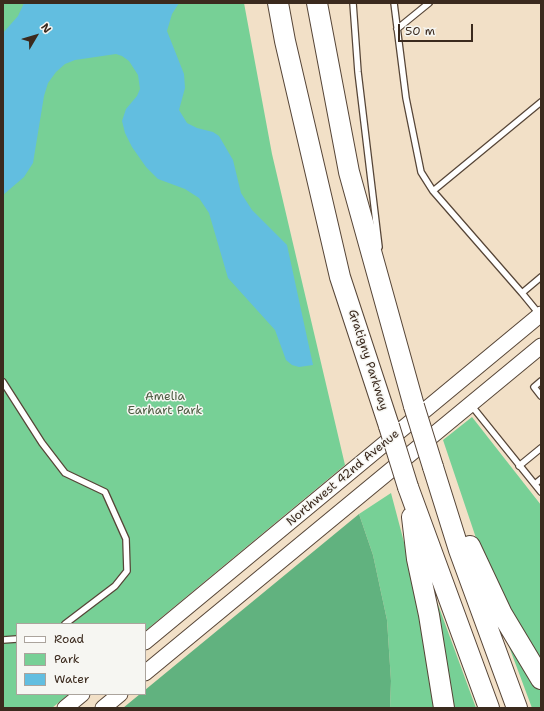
<!DOCTYPE html>
<html>
<head>
<meta charset="utf-8">
<style>
  body { margin:0 }
  #map { position:relative; width:544px; height:711px; overflow:hidden; background:#f2e0c7; font-family:"Shantell Sans",sans-serif }
  canvas { display:block }
  .frame { position:absolute; inset:0; border:4px solid #3b2a1e; pointer-events:none }
  .legend { position:absolute; left:16px; top:623px; width:130px; height:72px; box-sizing:border-box; background:#f6f6f2; border:1px solid #aba49d; margin:0; padding:5px 7px; list-style:none; font-size:12px; color:#3b2a1e }
  .legend li { display:flex; align-items:center; gap:8px; height:20px }
  .legend b { width:20px; border:1px solid #aba49d }
  .north { position:absolute; left:16px; top:16px; width:40px; height:40px; -webkit-text-stroke:3px #f6f6f2; paint-order:stroke; rotate:52deg; font-size:11px; font-weight:700; line-height:16px; text-align:center; color:#3b2a1e }
  .north::after { content:''; display:block; margin:auto; width:14px; height:18px; background:#3b2a1e; clip-path:polygon(50% 0,100% 100%,50% 72%,0 100%) }
  .scale { position:absolute; left:398px; top:24px; width:75px; height:18px; box-sizing:border-box; border:2px solid #3b2a1e; border-top:0; padding-left:5px; font-size:12px; line-height:14px; white-space:nowrap; color:#3b2a1e; -webkit-text-stroke:3px #f6f6f2; paint-order:stroke }
</style>
</head>
<body>
<div id="map">
<canvas width="544" height="711"></canvas>
<div class="frame"></div>
<ul class="legend">
<li><b style="height:5px;background:#fff"></b>Road</li>
<li><b style="height:11px;background:#77d096"></b>Park</li>
<li><b style="height:11px;background:#62bee0"></b>Water</li>
</ul>
<div class="north">N</div>
<div class="scale">50 m</div>
</div>
<script>
const ctx = document.querySelector('canvas').getContext('2d');
ctx.lineJoin = 'round';
function paint(path, color) { ctx.fillStyle = color; ctx.fill(path, 'evenodd'); }
const poly = rows => new Path2D(rows.map(r => 'M' + r).join(''));
function strokePath(path, color, width, dash) { ctx.strokeStyle = color; ctx.lineWidth = width; ctx.lineCap = dash ? 'butt' : 'round'; ctx.setLineDash(dash || []); ctx.stroke(path); }
function label(font, color, halo, rows, align = 'center') {
  ctx.font = font + ' "Shantell Sans",sans-serif'; ctx.lineWidth = 3; ctx.setLineDash([]); ctx.textBaseline = 'middle'; ctx.strokeStyle = halo; ctx.fillStyle = color; for (const [text, x, y, turn = 0] of rows) {
    ctx.save(); ctx.translate(x, y); ctx.rotate((+turn || 0) * Math.PI / 180); ctx.textAlign = isNaN(turn) ? turn : align; if (halo) ctx.strokeText(text, 0, 0); ctx.fillText(text, 0, 0); ctx.restore();
  }
}
paint(poly([
  [3,3,244,3,272,154,345,465,145,631,145,624,17,624,17,694,69,694,52,708,3,708],
  [472,417,541,505,541,665,494,579,476,538,443,440],
  [391,493,414,580,438,708,390,708,391,681,387,620,373,555,359,514],
  [429,580,476,708,449,708],
  [501,625,541,685,541,708,532,708]
]), '#77d096');
paint(poly([
  [359,514,373,555,387,620,391,681,390,708,123,708,140,694,145,694,145,690]
]), '#61b27f');
paint(poly([
  [24,3,179,3,172,14,167,31,184,74,185,88,179,110,187,123,197,128,213,132,219,136,233,160,241,193,252,210,287,245,313,365,299,367,292,365,286,360,275,330,228,278,209,213,199,198,185,189,158,179,146,167,132,147,125,133,122,121,126,109,137,96,140,89,138,75,129,61,122,56,116,54,75,60,65,64,56,72,48,83,44,96,33,163,24,177,3,195,3,33,18,16]
]), '#62bee0');
const service = poly([
  [353,3,358,72,379,247],
  [394,3,406,98,421,172,433,191,522,293,540,315],
  [397,29,429,3],
  [433,191,541,102],
  [522,293,541,277],
  [541,381,534,387,541,396],
  [3,382,42,443,65,473,105,492,126,539,127,571,115,586,65,624],
  [471,405,541,492],
  [519,466,541,448],
  [535,484,541,479],
  [3,640,17,639]
]);
const secondary = poly([
  [145,642,541,314],
  [145,673,541,346],
  [65,708,82,694],
  [103,708,120,694]
]);
const motorway = poly([
  [278,3,285,41,340,277,389,426],
  [317,3,349,172,414,406],
  [433,467,459,550,517,708],
  [408,487,489,708],
  [412,517,417,559,429,615,444,708],
  [470,546,502,614,541,679]
]);
strokePath(service, '#564537', 8);
strokePath(secondary, '#564537', 17);
strokePath(motorway, '#564537', 22);
strokePath(service, '#fff', 5.5);
strokePath(secondary, '#fff', 15);
strokePath(motorway, '#fff', 20);
const motorwayBridge = poly([
  [414,406,433,467],
  [389,426,408,487]
]);
strokePath(motorwayBridge, '#564537', 22, []);
strokePath(motorwayBridge, '#fff', 20);
label('12px', '#3b2a1e', '#f6f6f2', [
  ["Gratigny Parkway",368,360,72],
  ["Northwest 42nd Avenue",343,478,-40]
]);
label('12px', '#4d5c42', '#f6f6f2', [
  ["Amelia",165,397],
  ["Earhart Park",165,411]
]);
</script>
</body>
</html>
